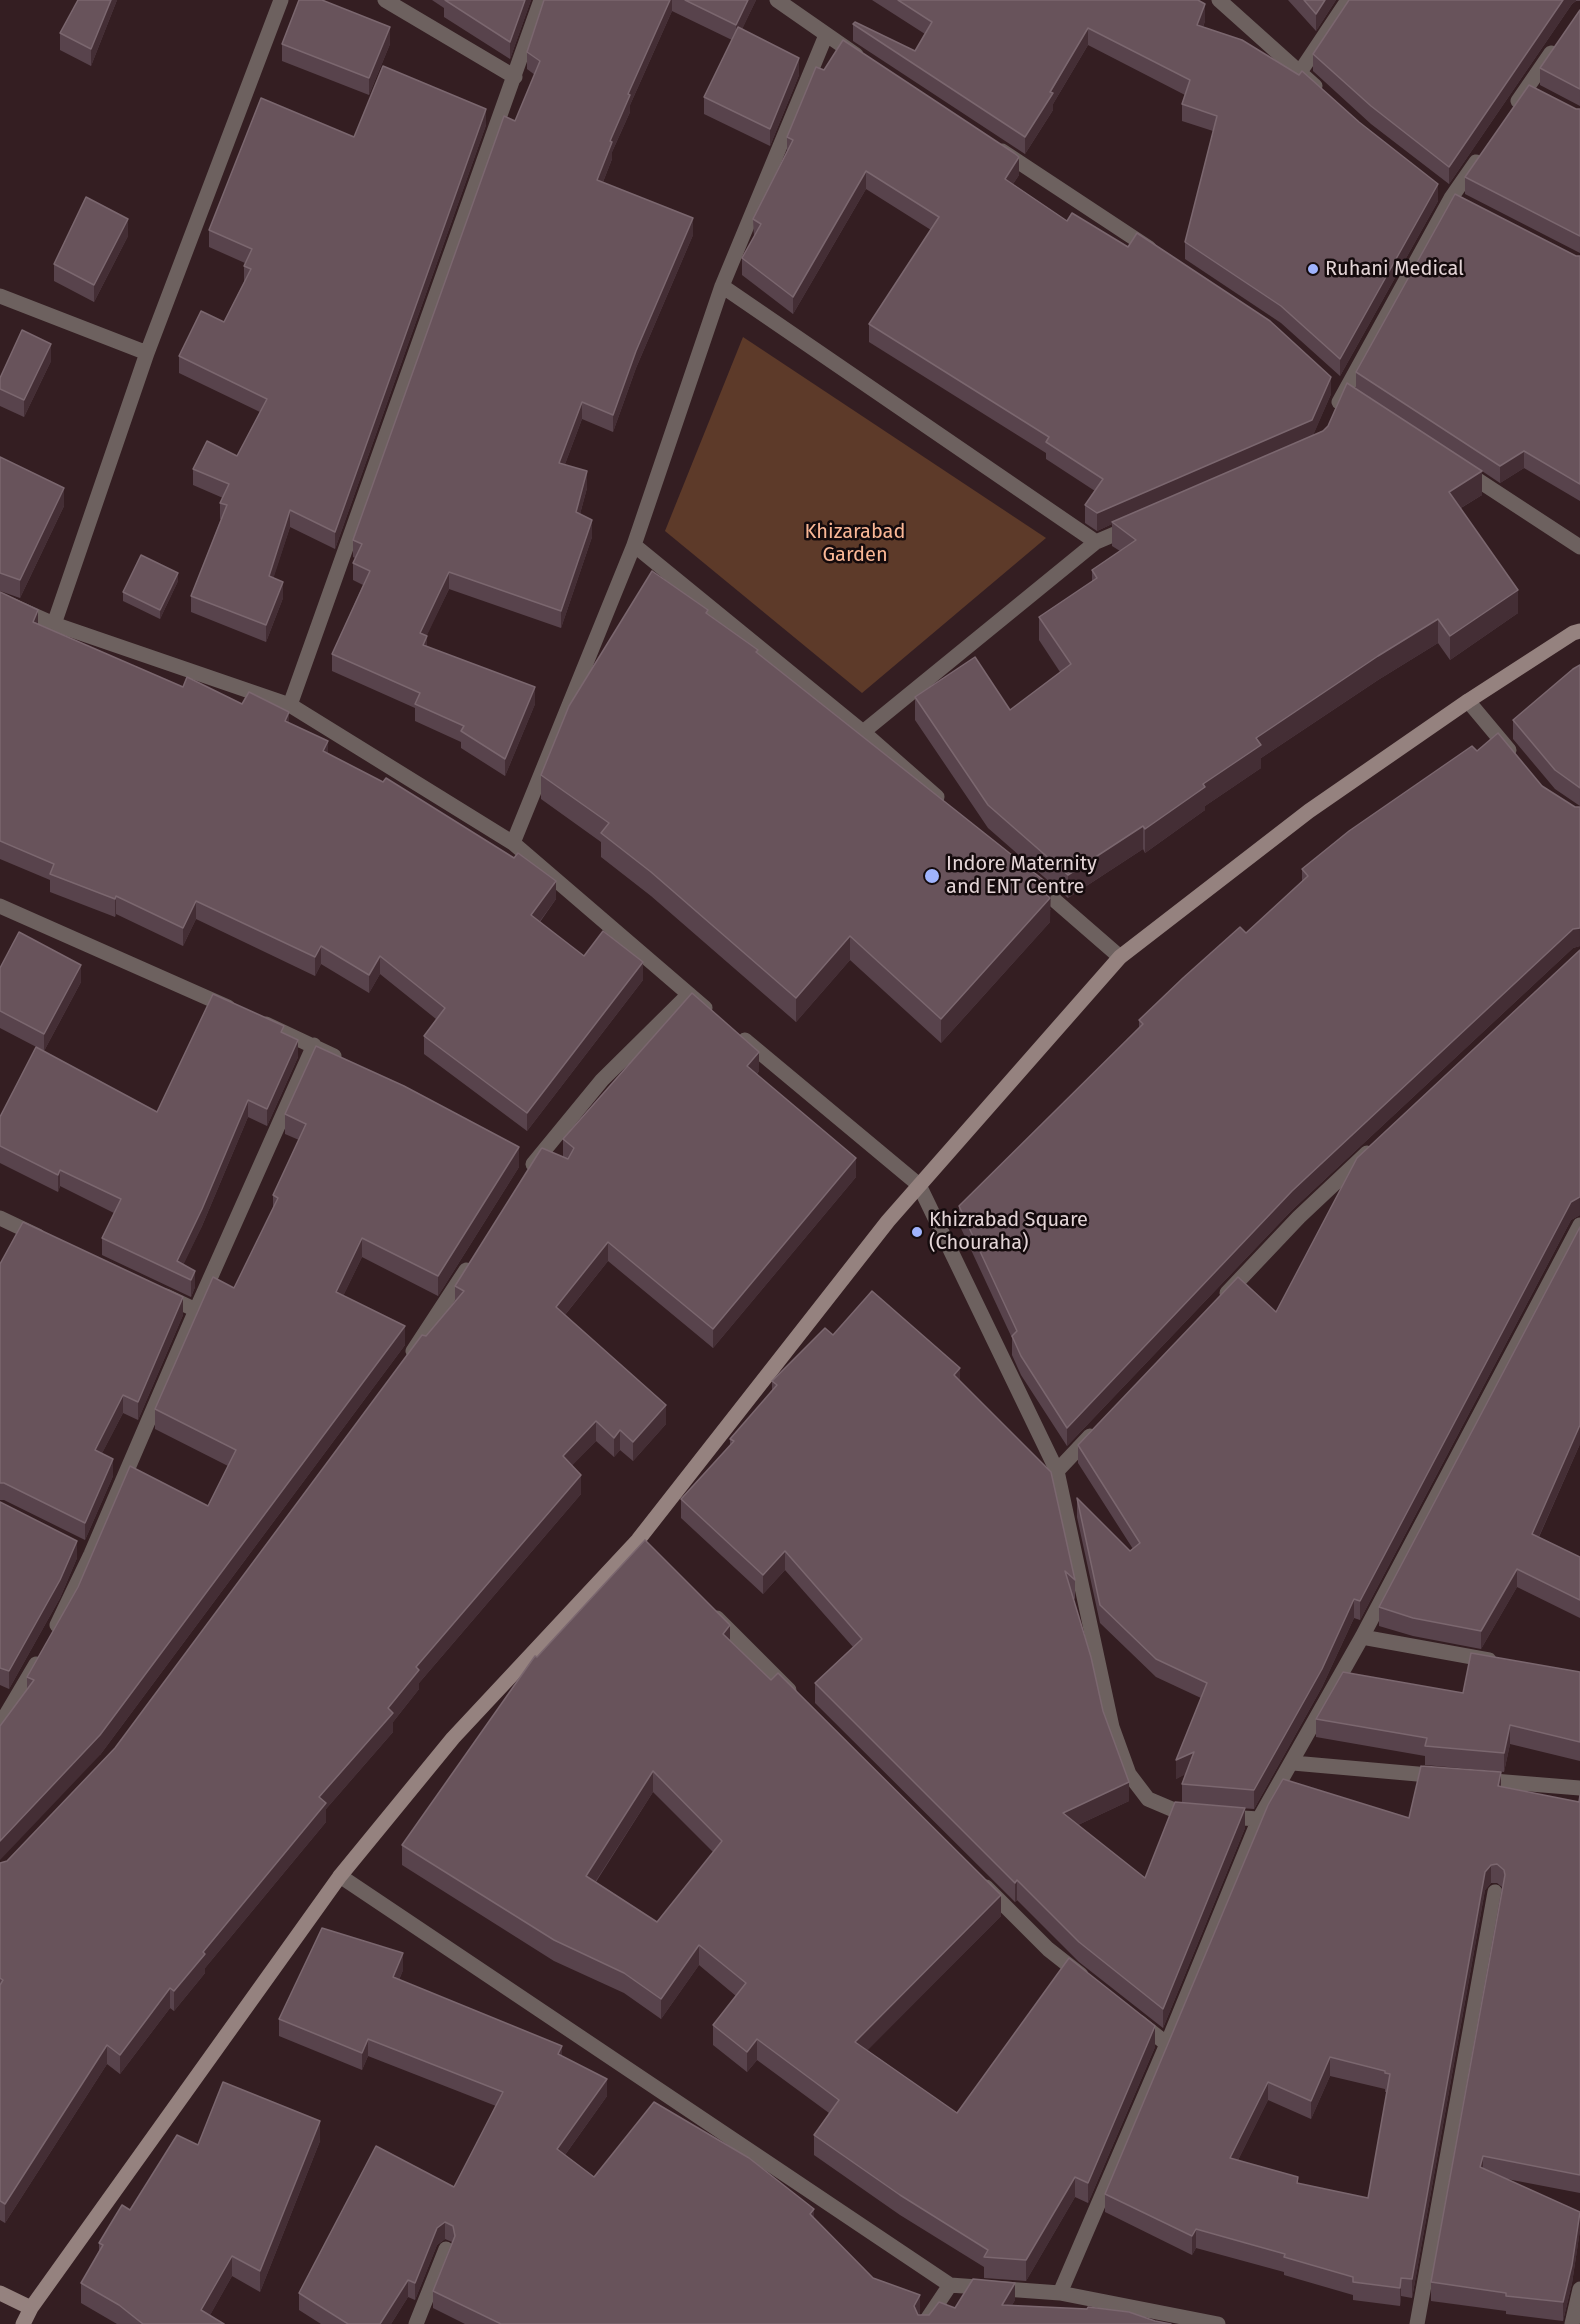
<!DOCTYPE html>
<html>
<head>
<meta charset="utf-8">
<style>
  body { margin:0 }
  canvas { display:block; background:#341e22 }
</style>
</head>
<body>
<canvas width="1580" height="2324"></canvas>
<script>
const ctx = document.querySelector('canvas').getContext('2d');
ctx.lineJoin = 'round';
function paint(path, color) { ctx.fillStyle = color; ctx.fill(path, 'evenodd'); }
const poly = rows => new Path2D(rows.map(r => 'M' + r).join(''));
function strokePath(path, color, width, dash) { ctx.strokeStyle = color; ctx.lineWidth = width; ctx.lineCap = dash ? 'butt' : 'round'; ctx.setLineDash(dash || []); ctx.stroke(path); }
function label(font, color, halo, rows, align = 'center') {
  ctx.font = font + ' "Fira Sans",sans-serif'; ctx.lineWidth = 5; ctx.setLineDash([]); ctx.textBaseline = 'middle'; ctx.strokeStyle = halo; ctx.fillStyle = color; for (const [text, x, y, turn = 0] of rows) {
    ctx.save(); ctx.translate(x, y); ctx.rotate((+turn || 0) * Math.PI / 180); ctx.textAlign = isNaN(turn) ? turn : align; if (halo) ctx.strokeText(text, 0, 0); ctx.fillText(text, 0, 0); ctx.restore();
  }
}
paint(poly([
  [743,337,1046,538,862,693,665,531]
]), '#5d3a29');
strokePath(poly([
  [385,0,515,77],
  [777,0,856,55],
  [1219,0,1315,86],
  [1300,72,1348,0],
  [1518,101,1551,53],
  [1002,151,1149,248],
  [722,286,826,35],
  [0,296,147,353],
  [1339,402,1451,198,1476,162],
  [1464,471,1580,547],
  [0,600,54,624,290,705,513,843,705,1008],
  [54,624,147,353,281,0],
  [1468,701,1509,750],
  [290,705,541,0],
  [863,732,1096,542],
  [937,797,863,732,634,545,722,286,1096,542,1129,528],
  [513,843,634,545],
  [1036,884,1120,957],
  [0,906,228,1007],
  [266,1024,334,1056],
  [745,1040,919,1185,1057,1471,1112,1727,1129,1774,1148,1799,1181,1813,1190,1814],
  [533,1164,602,1080,689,994],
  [0,1218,38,1236],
  [1227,1293,1299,1217,1367,1153],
  [196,1310,314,1045],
  [413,1351,466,1270],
  [1057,1471,1090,1436],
  [717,1618,789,1690],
  [57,1625,91,1554,196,1310,166,1296],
  [1362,1637,1489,1660],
  [0,1725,36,1664],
  [1293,1763,1440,1776],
  [1481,1780,1580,1788],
  [1226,1817,1259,1819],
  [340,1876,950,2285,1060,2293,1218,2324],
  [986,1887,1048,1949,1081,1975],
  [1167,2044,1259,1819,1362,1637,1580,1225],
  [1060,2293,1167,2044,1139,2022],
  [416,2324,446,2249],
  [924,2324,950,2285],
  [1417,2324,1495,1892],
  [1572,2324,1580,2289]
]), '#6d615f', 15);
strokePath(poly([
  [0,2293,31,2308],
  [23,2324,31,2308,340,1876,453,1738,638,1540,888,1221,1120,957,1309,811,1468,701,1573,633,1580,631]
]), '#95827f', 15);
paint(poly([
  [117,0,91,66,60,50,60,33],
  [432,0,531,0,510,59,444,17,444,8],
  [544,0,756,0,742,29,799,75,770,146,704,114,704,97,732,40,672,11,630,105,630,112,612,152,612,159,603,182,693,235,636,368,613,432,582,419,565,464,587,488,580,514,592,537,561,628,449,589,426,636,427,647,535,704,505,776,461,748,461,742,415,721,415,708,332,671,332,654,363,585,353,580,353,563,355,558,353,557,353,540,515,121,535,75,527,69,527,52],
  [872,0,1198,0,1205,21,1203,27,1438,201,1340,376,1281,323,1185,259,1185,242,1213,131,1182,121,1182,104,1185,95,1088,45,1053,104,1053,110,1025,154,853,41,853,24,915,51,925,34],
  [1288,0,1336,0,1316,31],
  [1349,0,1580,0,1580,1,1576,1,1572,4,1449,184,1371,124,1313,71,1313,54],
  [1580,10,1580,106,1540,85,1540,68],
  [282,44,390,44,369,95,282,61],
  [1576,109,1580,109,1580,253,1465,194,1465,177],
  [486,125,335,549,290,527,273,578,283,598,266,642,191,612,191,596,221,519,220,519,220,503,223,498,193,485,193,469,237,456,260,412,179,373,179,356,224,322,244,282,244,266,245,263,209,247,209,230,354,137],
  [787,137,1019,175,1013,184,1067,221,1331,394,1313,435,1323,431,1328,426,1356,389,1356,372,1576,256,1580,256,1580,501,1524,468,1500,483,1482,471,1482,495,1461,508,1518,613,1450,660,1438,643,1378,680,1261,758,1261,768,1205,806,1205,810,1145,853,1143,849,1068,898,988,828,915,720,915,697,1010,710,1060,672,1039,640,1039,617,1092,582,1092,570,1120,551,1112,546,1112,524,1097,531,1085,523,1085,505,1095,491,1046,459,1046,453,869,342,869,324,931,230,866,189,793,314,742,275,742,258,754,237,753,219,787,151],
  [128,236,94,302,54,281,54,264],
  [51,361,24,417,0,406,0,389],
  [0,457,64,506,20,598,0,591],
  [178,581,160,619,123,601,123,592],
  [0,592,38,624,183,687,242,704,289,723,328,753,556,899,540,922,584,956,643,980,527,1131,424,1054,424,1036,436,1019,380,974,369,993,321,964,315,976,196,919,183,946,116,914,115,917,50,892,50,880,0,859],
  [708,614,758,654,1051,910,1050,910,1050,922,941,1043,850,960,796,1022,651,896,601,857,601,842,541,799,541,775],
  [1580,665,1580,806,1555,789,1513,739,1513,720],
  [1477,751,1542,786,1575,807,1580,807,1580,946,1573,948,1292,1210,1067,1446,1021,1375,1012,1355,1012,1338,959,1224,959,1206,1139,1029,1139,1020,1246,933,1302,881,1302,869],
  [1580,950,1580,1215,1571,1220,1360,1620,1354,1618,1322,1687,1254,1809,1215,1806,1245,1828,1163,2028,1079,1962,1017,1900,1015,1902,815,1703,815,1683,853,1647,785,1570,763,1594,681,1518,681,1499,730,1445,730,1439,772,1391,772,1381,833,1335,960,1381,1075,1580,1075,1599,1073,1598,1103,1711,1129,1801,1078,1825,1145,1878,1182,1802,1182,1784,1185,1774,1176,1779,1201,1698,1156,1677,1100,1623,1077,1517,1077,1498,1130,1551,1133,1549,1078,1463,1078,1445,1276,1312],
  [0,968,81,982,44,1051,0,1028],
  [284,1034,298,1057,267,1126,248,1117,202,1226,183,1264,195,1287,191,1297,102,1255,102,1238,114,1213,60,1186,58,1192,0,1163,0,1117,157,1112],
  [759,1071,757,1074,856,1177,713,1348,608,1261,565,1315,666,1424,633,1461,620,1450,614,1457,596,1441,572,1465,581,1494,419,1683,419,1689,393,1722,393,1732,326,1809,326,1822,205,1968,205,1973,174,2011,170,2008,120,2074,107,2064,5,2223,0,2220,0,1863,7,1861,115,1748,426,1336,455,1302,455,1286,563,1157,563,1139],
  [285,1114,519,1167,438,1296,362,1257,343,1296,405,1345,100,1755,27,1689,27,1677,208,1506,228,1466,155,1429,155,1409,234,1288,273,1209,273,1195,299,1140,285,1134],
  [0,1264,183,1315,138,1420,123,1413,102,1453,113,1476,85,1540,4,1500,0,1500],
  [1580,1444,1539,1537,1580,1557,1580,1618,1517,1587,1481,1649,1413,1636,1379,1626,1379,1607],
  [0,1502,77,1558,60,1598,9,1689,0,1685],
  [730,1641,1001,1916,867,2050,957,2113,1155,2047,1088,2203,1075,2197,1026,2281,984,2278,984,2267,900,2215,814,2155,814,2135,829,2113,757,2060,747,2072,713,2045,713,2025,736,1996,699,1965,661,2019,624,1993,554,1961,402,1865,402,1845,537,1657],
  [653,1792,713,1852,657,1922,596,1882],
  [1580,1672,1580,1761,1510,1744,1504,1772,1425,1765,1425,1756,1316,1737,1316,1719],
  [1501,1787,1579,1802,1580,1795,1580,2193,1507,2179,1580,2230,1572,2283,1563,2321,1506,2314,1506,2311,1431,2301,1431,2282,1502,1887,1497,1883,1491,1883,1485,1890,1412,2298,1401,2296,1400,2306,1353,2300,1353,2295,1284,2275,1284,2272,1196,2248,1192,2255,1105,2212,1105,2194,1409,1818],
  [1330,2076,1385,2089,1385,2092,1387,2092,1368,2198,1298,2183,1238,2160,1268,2100,1311,2119],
  [403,1970,399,1980,562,2056,607,2096,565,2155,594,2177,814,2219,873,2278,920,2312,919,2315,929,2315,955,2308,1015,2300,1012,2305,1155,2321,1171,2324,465,2324,433,2308,433,2291,452,2242,445,2239,437,2245,415,2300,408,2297,391,2324,321,2324,299,2310,299,2293,454,2187,496,2106,368,2056,362,2070,279,2036,279,2019],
  [320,2141,260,2292,232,2276,210,2315,224,2324,117,2324,81,2303,81,2283,99,2251,99,2243,130,2210,198,2145]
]), '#58434c');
paint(poly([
  [111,0,117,0,91,66,91,49],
  [525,0,531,0,510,59,510,42],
  [670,0,672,0,672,11,630,105,630,112,612,152,612,159,597,197,597,180,610,141,628,94],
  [748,0,756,0,736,42,736,25],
  [1325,0,1336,0,1316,31,1316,14],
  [1563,0,1576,0,1576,1,1572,4,1449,184,1449,167],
  [1205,4,1205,21,1197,42,1197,25],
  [390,27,390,44,369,95,369,78],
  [1088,28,1088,45,1053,104,1053,110,1025,154,1025,137],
  [799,58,799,75,770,146,770,129],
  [486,109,486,125,335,549,335,532],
  [1019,157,1019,175,1005,196,1005,179],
  [866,171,866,189,793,314,793,297],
  [1438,184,1438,201,1340,376,1340,359],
  [693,218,693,235,636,368,613,432,613,415,636,351],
  [128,219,128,236,94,302,94,285],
  [51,344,51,361,24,417,24,400],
  [1331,377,1331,394,1312,438,1112,522,1112,524,1097,531,1097,513],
  [582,402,582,419,559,480,559,463],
  [1524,451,1524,468,1500,483,1500,466],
  [587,471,587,488,576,529,576,512],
  [1482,471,1482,495,1449,515,1449,492],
  [64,488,64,506,20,598,20,580],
  [290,510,290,527,269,592,269,576],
  [592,520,592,537,561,628,561,611],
  [449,572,449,589,420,650,420,633],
  [178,573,178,581,160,619,160,610],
  [283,582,283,598,266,642,266,625],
  [1518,590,1518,613,1450,660,1450,636],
  [38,610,38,628,33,622],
  [1438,619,1438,643,1378,680,1261,758,1261,768,1205,806,1205,810,1145,853,1145,829,1203,784,1256,738,1378,656],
  [427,636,427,653,423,645],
  [535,687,535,704,505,776,505,759],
  [289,712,289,731,285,721],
  [328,741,328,760,323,751],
  [1143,826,1143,849,1068,898,1068,875],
  [556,881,556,899,531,933,531,915],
  [1051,886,1050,922,941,1043,941,1019,1042,891],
  [116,896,116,914,115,917,115,899],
  [196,901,196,919,183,946,183,928],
  [1580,928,1580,946,1573,948,1292,1210,1067,1446,1067,1428,1292,1191,1573,929],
  [850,936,850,960,796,1022,796,998],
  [321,946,321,964,315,976,315,957],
  [380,956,380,974,369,993,369,975],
  [643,962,643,980,527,1131,527,1113],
  [81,965,81,982,44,1051,44,1034],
  [298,1040,298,1057,267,1126,267,1109],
  [759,1052,759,1071,747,1085,747,1066],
  [248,1100,248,1117,202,1226,179,1274,177,1261],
  [519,1147,519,1167,438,1296,438,1276],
  [856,1158,856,1177,713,1348,713,1329],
  [60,1170,60,1186,58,1192,58,1175],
  [1580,1197,1580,1215,1571,1220,1360,1620,1360,1601,1571,1202],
  [362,1238,362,1257,336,1311,336,1292],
  [608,1242,608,1261,556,1326,556,1307],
  [195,1271,195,1287,191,1297,191,1280],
  [183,1297,183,1315,138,1420,138,1402],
  [405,1326,405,1345,100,1755,0,1860,0,1841],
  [960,1368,960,1388,954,1375],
  [123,1395,123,1413,95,1467,95,1450],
  [666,1405,666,1424,633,1461,633,1442],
  [596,1421,596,1441,563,1475,563,1456],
  [1580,1425,1580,1444,1532,1552,1532,1534],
  [620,1430,620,1450,614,1457,614,1438],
  [113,1459,113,1476,85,1540,85,1523],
  [581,1475,581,1494,419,1683,419,1689,393,1722,393,1732,326,1809,326,1822,205,1968,205,1973,174,2011,174,1991,319,1797,388,1708,416,1667],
  [77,1541,77,1558,60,1598,9,1689,9,1671],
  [785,1551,785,1570,763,1594,763,1575],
  [1517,1569,1517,1587,1481,1649,1481,1631],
  [1354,1599,1354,1618,1322,1687,1254,1809,1254,1790],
  [730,1625,730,1646,723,1634],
  [1510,1725,1510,1744,1504,1772,1504,1753],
  [1194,1752,1194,1770,1176,1779,1176,1760],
  [653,1771,653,1792,586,1896,586,1876],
  [1501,1772,1501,1791,1498,1786],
  [1129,1782,1129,1801,1063,1832,1063,1813],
  [1245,1808,1245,1828,1163,2028,1163,2009],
  [1491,1865,1491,1883,1485,1890,1412,2298,1412,2279,1485,1872],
  [1017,1880,1017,1900,1015,1902,1015,1883],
  [1001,1895,1001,1916,855,2063,855,2042],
  [699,1945,699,1965,661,2019,661,1999],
  [403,1953,403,1970,393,1994,393,1977],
  [170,1988,170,2008,120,2074,120,2055],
  [1155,2026,1155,2047,1088,2203,1088,2183],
  [368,2039,368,2056,362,2070,362,2053],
  [757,2039,757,2060,747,2072,747,2052],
  [107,2045,107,2064,5,2223,5,2204],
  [562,2046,562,2063,558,2054],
  [1330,2057,1330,2076,1311,2119,1311,2101],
  [607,2079,607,2096,557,2166,557,2149],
  [1268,2082,1268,2100,1230,2176,1230,2158],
  [320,2121,320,2141,260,2292,260,2271],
  [1483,2156,1483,2175,1480,2167],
  [1075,2177,1075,2197,1026,2281,1026,2260],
  [814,2209,814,2226,810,2214],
  [1580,2212,1580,2230,1572,2283,1563,2321,1563,2302],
  [445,2222,445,2239,437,2245,415,2300,415,2283,437,2228],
  [1196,2229,1196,2248,1192,2255,1192,2236],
  [232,2256,232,2276,205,2324,201,2310],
  [1401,2278,1401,2296,1400,2306,1400,2288],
  [408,2280,408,2297,391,2324,380,2324],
  [1015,2283,1015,2300,1002,2322,1002,2305],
  [920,2295,920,2312,914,2323,914,2306]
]), '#442e35');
const building = poly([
  [78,0,111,0,91,49,60,33,78,0],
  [299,0,322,0,390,27,369,78,282,44,299,0],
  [445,0,525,0,510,42,445,0],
  [544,0,670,0,628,94,630,95,610,141,612,142,597,180,693,218,636,351,613,415,582,402,559,463,587,471,576,512,592,520,561,611,449,572,420,633,427,636,423,645,535,687,505,759,461,731,464,726,415,704,420,693,332,654,370,571,353,563,362,544,353,540,504,116,515,121,540,61,527,52,544,0],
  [685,0,748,0,736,25,685,0],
  [898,0,1198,0,1205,4,1197,25,1242,40,1299,75,1302,71,1359,122,1438,184,1340,359,1281,306,1185,242,1217,116,1182,104,1190,80,1088,28,1050,92,1053,93,1025,137,853,24,855,22,915,51,932,22,898,0],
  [1304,0,1325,0,1316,14,1304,0],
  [1349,0,1563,0,1449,167,1371,106,1313,54,1349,0],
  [1580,10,1580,89,1540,68,1580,10],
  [738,27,799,58,770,129,704,97,738,27],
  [843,40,1014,153,1019,157,1005,179,1067,221,1072,213,1128,247,1137,233,1270,321,1331,377,1312,420,1097,513,1085,505,1103,479,1046,442,1049,437,869,324,939,217,866,171,793,297,742,258,761,224,753,219,793,140,787,137,816,67,824,70,843,40],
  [383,66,486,109,335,532,290,510,269,576,283,582,266,625,191,596,227,505,220,503,229,484,193,469,207,441,237,456,267,399,179,356,201,311,224,322,251,269,244,266,252,249,209,230,261,98,354,137,383,66],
  [1529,85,1576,109,1580,109,1580,236,1465,177,1529,85],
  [1455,194,1576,256,1580,256,1580,484,1524,451,1500,466,1356,372,1455,194],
  [86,197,128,219,94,285,54,264,86,197],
  [22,330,51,344,24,400,0,389,0,378,22,330],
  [1347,383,1482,471,1449,492,1518,590,1450,636,1438,619,1378,656,1256,738,1261,745,1203,784,1205,787,1145,829,1143,826,1068,875,988,805,915,697,975,657,1010,710,1071,664,1039,617,1097,578,1092,570,1136,540,1112,522,1323,431,1328,426,1347,383],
  [0,457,64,488,20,580,0,573,0,457],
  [141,555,178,573,160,610,123,592,141,555],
  [652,571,708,610,706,613,758,650,756,652,1051,886,1042,891,1050,898,941,1019,850,936,796,998,651,872,601,833,609,823,541,775,569,706,652,571],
  [0,592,38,610,33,622,183,687,187,677,242,704,249,692,289,712,285,721,328,741,323,751,383,782,386,778,514,858,518,853,556,881,531,915,584,956,603,931,643,962,527,1113,424,1036,445,1008,380,956,369,975,321,946,315,957,196,901,183,928,116,896,115,899,50,874,54,864,0,841,0,592],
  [1580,665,1580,788,1555,770,1513,720,1573,669,1580,665],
  [1498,733,1542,786,1575,807,1580,807,1580,928,1573,929,1292,1191,1067,1428,1021,1356,1012,1336,1017,1331,959,1206,1143,1024,1139,1020,1183,978,1240,927,1246,933,1308,876,1302,869,1349,831,1472,746,1477,751,1498,733],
  [19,932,81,965,44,1034,0,1011,0,968,19,932],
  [1580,950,1580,1197,1571,1202,1360,1601,1354,1599,1322,1669,1254,1790,1182,1784,1194,1752,1176,1760,1207,1683,1156,1659,1100,1605,1077,1498,1130,1551,1140,1543,1078,1445,1238,1277,1276,1312,1357,1158,1580,950],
  [692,993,759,1052,747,1066,856,1158,713,1329,608,1242,556,1307,666,1405,633,1442,620,1430,614,1438,596,1421,563,1456,581,1475,416,1667,419,1670,388,1708,393,1713,319,1797,326,1803,203,1952,205,1954,174,1991,170,1988,120,2055,107,2045,5,2204,0,2201,0,1985,3,1980,0,1978,0,1863,7,1861,115,1748,422,1335,426,1336,464,1291,455,1286,541,1149,542,1148,568,1159,574,1148,563,1139,692,993],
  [213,994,284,1026,281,1032,298,1040,267,1109,248,1100,202,1209,177,1261,195,1271,191,1280,102,1238,121,1199,60,1170,58,1175,0,1146,0,1117,36,1047,157,1112,213,994],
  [316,1046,404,1086,519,1147,438,1276,362,1238,336,1292,405,1326,100,1735,0,1841,0,1726,34,1680,27,1677,78,1587,130,1466,208,1506,236,1450,155,1409,213,1277,234,1288,278,1198,273,1195,306,1124,285,1114,316,1046],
  [23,1222,183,1297,138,1402,123,1395,95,1450,113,1459,85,1523,4,1483,0,1483,0,1264,23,1222],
  [1580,1227,1580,1425,1532,1534,1580,1557,1580,1600,1517,1569,1481,1631,1413,1618,1379,1607,1580,1227],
  [872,1291,960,1368,954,1375,1051,1472,1075,1580,1065,1571,1091,1657,1103,1711,1129,1782,1063,1813,1145,1878,1175,1802,1245,1808,1163,2009,1079,1942,1017,1880,1015,1883,815,1683,862,1639,785,1551,763,1575,681,1499,734,1441,730,1439,777,1385,772,1381,825,1328,833,1335,872,1291],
  [0,1502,77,1541,60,1580,9,1671,0,1668,0,1502],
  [645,1540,730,1625,723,1634,771,1680,778,1673,1001,1895,855,2042,957,2113,1069,1958,1155,2026,1088,2183,1075,2177,1026,2260,984,2257,988,2250,900,2195,814,2135,839,2100,757,2039,747,2052,713,2025,746,1983,699,1945,661,1999,624,1973,554,1940,402,1845,535,1656,537,1657,645,1540],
  [653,1771,722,1841,657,1922,586,1876,653,1771],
  [1471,1653,1580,1672,1580,1742,1510,1725,1504,1753,1425,1746,1427,1738,1316,1719,1343,1672,1463,1693,1471,1653],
  [1421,1766,1501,1772,1498,1786,1579,1802,1580,1795,1580,2175,1483,2156,1480,2167,1580,2212,1572,2265,1563,2302,1506,2296,1506,2293,1431,2282,1505,1875,1504,1870,1497,1864,1491,1865,1485,1872,1412,2279,1401,2278,1400,2288,1353,2282,1353,2277,1284,2257,1285,2254,1196,2229,1192,2236,1105,2194,1268,1805,1283,1779,1409,1818,1421,1766],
  [1330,2057,1385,2071,1385,2073,1390,2074,1368,2198,1297,2183,1298,2177,1230,2158,1268,2082,1311,2101,1330,2057],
  [322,1928,403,1953,393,1977,562,2046,558,2054,607,2079,557,2149,594,2177,654,2102,749,2158,814,2209,810,2214,873,2278,920,2295,914,2306,918,2315,929,2315,939,2302,955,2308,973,2279,1015,2283,1002,2305,1087,2309,1088,2307,1129,2312,1155,2321,1171,2324,501,2324,433,2291,455,2236,453,2226,445,2222,437,2228,415,2283,408,2280,380,2324,348,2324,299,2293,376,2146,454,2187,503,2092,368,2039,362,2053,279,2019,322,1928],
  [223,2082,320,2121,260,2271,232,2256,201,2310,224,2324,143,2324,119,2305,81,2283,103,2245,99,2243,122,2205,130,2210,177,2135,198,2145,223,2082]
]);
paint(building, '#68535b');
strokePath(building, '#7b676f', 1.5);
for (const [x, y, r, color] of [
  [1313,269,6,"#9fb3fd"],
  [932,876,8,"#9fb3fd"],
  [917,1232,6,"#9fb3fd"]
]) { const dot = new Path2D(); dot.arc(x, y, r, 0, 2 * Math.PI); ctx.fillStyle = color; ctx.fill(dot); strokePath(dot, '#150b0d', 2); }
label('20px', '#e4d5d7', '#150b0d', [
  ["Ruhani Medical",1325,269],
  ["Indore Maternity",946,864],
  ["and ENT Centre",946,887],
  ["Khizrabad Square",929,1220],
  ["(Chouraha)",929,1243]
], 'left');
label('20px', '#fab796', '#150b0d', [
  ["Khizarabad",855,532],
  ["Garden",855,555]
]);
</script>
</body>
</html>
